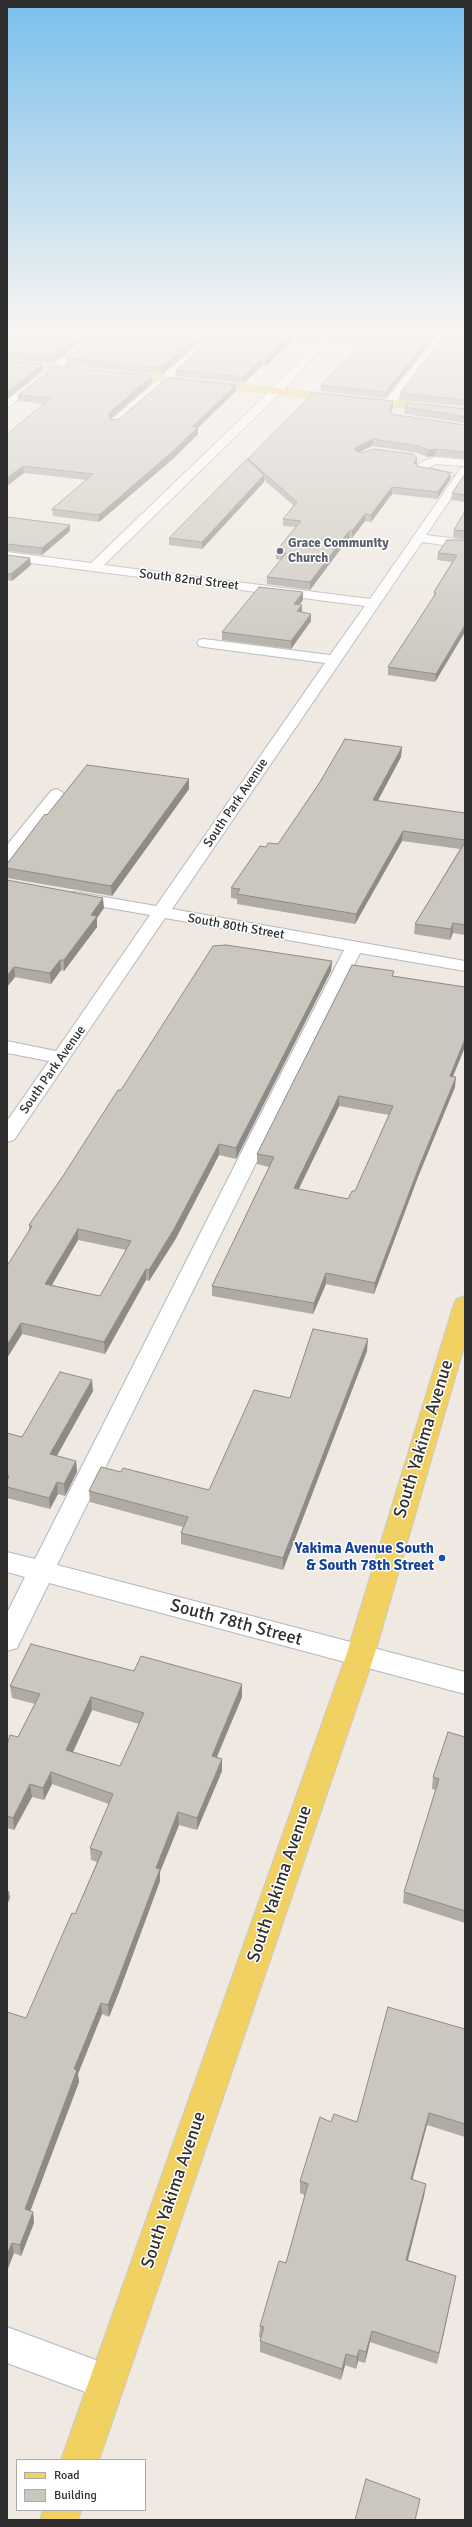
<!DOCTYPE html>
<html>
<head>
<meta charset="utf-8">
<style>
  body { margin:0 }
  #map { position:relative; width:472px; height:2527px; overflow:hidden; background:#efe9e1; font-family:Signika,sans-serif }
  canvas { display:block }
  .frame { position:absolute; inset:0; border:8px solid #2e2e2e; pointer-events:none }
  .legend { position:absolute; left:16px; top:2459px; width:130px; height:52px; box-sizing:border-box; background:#fff; border:1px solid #ababab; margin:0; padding:5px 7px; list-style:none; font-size:12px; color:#2e2e2e }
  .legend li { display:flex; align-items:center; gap:8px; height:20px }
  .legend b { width:20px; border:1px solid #ababab }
</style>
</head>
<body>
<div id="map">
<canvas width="472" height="2527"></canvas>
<div class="frame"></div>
<ul class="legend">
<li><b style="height:5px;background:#f2d163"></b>Road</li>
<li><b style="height:11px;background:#cbc7bf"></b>Building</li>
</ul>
</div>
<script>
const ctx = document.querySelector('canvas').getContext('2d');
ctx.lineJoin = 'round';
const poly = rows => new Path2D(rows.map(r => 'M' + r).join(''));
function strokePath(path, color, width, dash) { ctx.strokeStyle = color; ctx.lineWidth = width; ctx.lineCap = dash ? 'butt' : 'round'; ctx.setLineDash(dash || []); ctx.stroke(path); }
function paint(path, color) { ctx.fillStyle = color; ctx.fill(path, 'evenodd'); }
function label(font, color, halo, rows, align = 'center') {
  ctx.font = font + ' Signika,sans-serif'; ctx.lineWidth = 3; ctx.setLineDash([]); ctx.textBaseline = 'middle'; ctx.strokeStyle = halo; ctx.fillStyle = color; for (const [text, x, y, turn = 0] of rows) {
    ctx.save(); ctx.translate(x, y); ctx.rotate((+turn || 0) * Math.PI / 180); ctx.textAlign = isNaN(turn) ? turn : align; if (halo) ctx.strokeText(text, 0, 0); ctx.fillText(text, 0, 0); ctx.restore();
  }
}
const minor = poly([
  [98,331,109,331,7,408,7,400,98,331],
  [214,331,225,331,118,425,110,425,110,421,214,331],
  [329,331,339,331,280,393,104,565,370,599,461,468,465,467,465,478,426,535,465,540,465,548,422,542,172,909,465,961,465,971,360,953,57,1565,465,1672,465,1694,49,1583,17,1648,7,1651,7,1613,25,1577,7,1572,7,1552,35,1559,344,950,165,918,14,1140,7,1142,7,1121,49,1061,7,1053,7,1041,56,1051,150,915,69,901,66,897,69,893,75,892,156,906,325,663,204,647,199,646,197,643,199,640,204,639,330,655,365,606,7,560,7,552,91,563,272,389,329,331],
  [442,331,452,331,393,405,385,405,385,401,442,331],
  [435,457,465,460,465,466,436,464,428,468,452,473,454,475,448,478,417,472,415,470,421,462,435,457],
  [57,789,65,794,32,833,13,861,7,862,7,845,51,791,57,789],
  [7,2327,120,2369,125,2382,120,2395,107,2400,7,2363,7,2327]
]);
const major = poly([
  [7,360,83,368,88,371,83,374,7,366,7,360],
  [122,372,465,408,465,414,118,377,117,375,122,372],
  [465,1296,465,1343,374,1656,99,2460,61,2460,346,1656,454,1304,457,1299,465,1296],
  [43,2510,81,2510,78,2520,40,2520,43,2510]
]);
strokePath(minor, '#b4b7c1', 2);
strokePath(major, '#c9c9c9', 2);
paint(minor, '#fff');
paint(major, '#f2d163');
paint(poly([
  [7,331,96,331,53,363,7,359],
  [102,331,212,331,161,375,67,365,66,358],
  [220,331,327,331,316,342,293,339,266,366,261,366,244,383,176,376,176,370],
  [335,331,440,331,385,398,321,391,321,385,359,346,330,343,330,337],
  [465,331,465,406,399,400,400,393],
  [152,383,110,420,119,419,236,391,198,428,198,434,174,458,99,522,53,516,52,509,86,480,24,473,7,486,44,404,18,401,18,395],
  [405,407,465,409,465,423,404,414],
  [393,408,391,413,391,414,465,425,465,459,435,456,427,457,417,453,372,446,359,452,361,453,417,465,416,466,417,466,450,480,437,499,392,494,371,522,365,521,352,538,349,538,310,590,267,584,267,577,281,560,276,559,276,551,296,527,283,526,283,519,294,506,264,480,264,482,202,549,169,545,169,538,248,460,248,459],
  [465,474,465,502,451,500,452,493],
  [465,511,465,539,453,537,454,530],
  [7,517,70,525,70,531,42,555,7,551],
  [465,540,465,632,435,682,388,675,388,667,434,596,434,592,452,562,437,560,438,553],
  [7,555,31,565,12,581,7,580],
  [303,592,303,600,299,605,302,605,302,612,311,614,311,621,291,649,222,640,222,632],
  [401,757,377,801,465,813,465,935,453,933,450,940,414,934,415,924,460,849,402,841,355,924,237,904,237,899,231,898,231,888,266,847,278,844],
  [189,779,189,789,112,896,7,878,7,864,47,815],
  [7,880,104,908,97,918,97,927,64,971,61,970,51,984,15,977,7,987],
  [332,961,331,971,236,1159,219,1155,175,1240,149,1281,146,1280,105,1354,22,1334,7,1358,29,1230,29,1225,63,1176,121,1090],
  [78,1240,126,1250,100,1296,52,1285],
  [394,976,465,987,465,1047,453,1076,455,1087,418,1177,374,1294,326,1284,313,1314,212,1296,212,1286,269,1167,257,1164,257,1154],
  [339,1106,389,1115,355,1191,348,1199,298,1189],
  [367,1351,283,1570,181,1544,181,1533,183,1527,90,1502,89,1491,121,1472,209,1490,290,1398],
  [93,1391,57,1456,76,1461,77,1472,65,1496,58,1494,50,1509,7,1498,7,1433,22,1437],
  [134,1671,242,1684,242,1697,217,1757,222,1759,222,1771,197,1830,179,1825,160,1872,160,1881,119,1992,109,2017,102,2014,78,2074,79,2082,30,2211,33,2212,34,2223,21,2256,14,2253,7,2271,26,2018,75,1914,97,1862,91,1860,90,1848,109,1804,52,1784,44,1800,32,1797,14,1830,7,1828,7,1745,18,1737,35,1704,12,1698,10,1686],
  [92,1710,139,1724,120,1766,73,1752],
  [465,1737,465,1923,403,1903,404,1892,436,1790,432,1789,433,1777],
  [465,2029,465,2137,427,2125,412,2180,426,2184,424,2196,408,2260,456,2276,437,2364,370,2342,365,2363,358,2361,356,2369,345,2365,341,2380,260,2352,260,2341,261,2338,259,2337,260,2326,286,2263,305,2195,300,2193,300,2181,331,2122,357,2122]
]), '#afaba4');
paint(poly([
  [87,331,96,331,53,363,53,357],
  [204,331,212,331,161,375,161,368],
  [321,331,327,331,316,342,317,335],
  [435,331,440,331,385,398,386,392],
  [293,333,293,339,266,366,266,360],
  [261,360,261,366,244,383,244,377],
  [42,365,42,371,7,399,7,392],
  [152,376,152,383,109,420,109,413],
  [236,385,236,391,198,428,198,434,174,458,99,522,99,515],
  [393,401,393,408,389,416,389,410],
  [373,439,372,446,354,455,355,448],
  [436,449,435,456,427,457,428,450],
  [417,458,417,465,414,470,414,463],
  [23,466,24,473,7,486,7,478],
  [451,473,450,480,437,499,438,492],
  [264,475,264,482,202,549,202,542],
  [392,487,392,494,371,522,371,515],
  [365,514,365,521,352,538,352,531],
  [70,525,70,531,42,555,42,548],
  [349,531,349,538,310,590,310,582],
  [30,558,31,565,12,581,11,574],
  [303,592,303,600,294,612,294,604],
  [302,605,302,613,297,611],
  [311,614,311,621,291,649,291,641],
  [465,625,465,632,435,682,436,674],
  [402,747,401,757,373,810,373,800],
  [189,779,189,789,112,896,111,886],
  [403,831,402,841,355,924,356,914],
  [103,898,104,908,97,918,97,927,64,971,64,960,91,915],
  [453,923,453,933,450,940,451,929],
  [60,960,61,970,51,984,50,973],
  [332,961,331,971,236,1159,236,1148],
  [14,967,15,977,7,987,7,976],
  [465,1039,465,1047,449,1086,450,1076],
  [456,1077,455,1087,418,1177,374,1294,375,1283,419,1167],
  [339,1096,339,1106,294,1199,294,1188],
  [219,1144,219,1155,175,1240,149,1281,149,1270],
  [78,1229,78,1240,46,1295,45,1284],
  [146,1269,146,1280,105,1354,104,1342],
  [326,1273,326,1284,313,1314,314,1303],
  [21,1323,22,1334,7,1358,7,1345],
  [368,1339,367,1351,283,1570,283,1558],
  [92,1380,93,1391,51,1466,50,1454],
  [76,1461,77,1472,65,1496,64,1484],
  [57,1482,58,1494,50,1509,49,1498],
  [242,1684,242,1697,212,1768,212,1756],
  [91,1697,92,1710,68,1763,66,1750],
  [222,1759,222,1771,197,1830,197,1818],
  [51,1772,52,1784,44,1800,43,1788],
  [30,1784,32,1797,14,1830,13,1818],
  [178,1812,179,1825,160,1872,160,1881,119,1992,109,2017,108,2005,156,1868],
  [9,1892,10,1898,7,1905,7,1897],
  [101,2003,102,2014,78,2074,79,2082,27,2220,25,2209,74,2069],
  [429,2113,427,2125,409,2192,411,2179],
  [426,2184,424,2196,405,2271,406,2260],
  [33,2212,34,2223,21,2256,20,2245],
  [12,2243,14,2253,7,2271,7,2255],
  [456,2276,454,2287,437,2364,439,2353],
  [372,2331,370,2342,365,2363,366,2352],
  [359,2350,358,2361,356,2369,357,2357],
  [346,2354,345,2365,341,2380,342,2369]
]), '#8e8b86');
const building = poly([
  [7,331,87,331,53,357,7,353,7,331],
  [102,331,204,331,161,368,66,358,102,331],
  [220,331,321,331,317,335,293,333,266,360,261,360,244,377,176,370,220,331],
  [335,331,435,331,386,392,321,385,364,340,330,337,335,331],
  [448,331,465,331,465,400,400,393,448,331],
  [7,361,42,365,7,392,7,361],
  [56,366,152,376,109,413,110,420,119,419,167,378,236,385,192,427,198,427,173,451,99,515,52,509,93,474,23,466,7,478,7,434,51,398,18,395,56,366],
  [313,393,393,401,389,410,391,414,465,425,465,452,436,449,428,450,418,446,373,439,355,448,355,450,361,453,374,449,413,454,417,458,414,463,417,466,451,473,438,492,392,487,371,515,365,514,352,531,349,531,310,582,267,577,286,553,276,551,301,521,283,519,297,502,248,459,313,393],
  [407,403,465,409,465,417,405,407,407,403],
  [247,459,264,475,202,542,169,538,247,459],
  [465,474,465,495,452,493,465,474],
  [465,511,465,531,454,530,465,511],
  [7,517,70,525,42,548,7,544,7,517],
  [447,540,465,540,465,625,436,674,388,667,436,593,434,592,457,555,438,553,447,540],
  [7,555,30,558,11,574,7,574,7,555],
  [259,587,303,592,294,604,302,605,297,611,311,614,291,641,222,632,259,587],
  [345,739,402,747,373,800,465,813,465,840,403,831,356,914,237,894,240,889,231,888,260,846,266,847,268,843,278,844,320,782,345,739],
  [87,765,189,779,111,886,7,868,7,864,45,814,47,815,87,765],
  [465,842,465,925,453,923,451,929,415,924,465,842],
  [7,880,103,898,91,915,97,916,64,960,60,960,50,973,14,967,7,976,7,880],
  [226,945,332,961,236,1148,219,1144,174,1229,149,1270,146,1269,104,1342,21,1323,7,1345,7,1266,32,1226,29,1225,63,1176,118,1090,121,1090,213,946,226,945],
  [78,1229,131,1241,100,1296,45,1284,78,1229],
  [352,965,394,971,392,976,465,987,465,1039,450,1076,456,1077,419,1167,375,1283,326,1273,314,1303,212,1286,274,1157,257,1154,352,965],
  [339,1096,393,1106,355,1191,352,1191,348,1199,294,1188,339,1096],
  [313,1329,368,1339,283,1558,181,1533,188,1517,89,1491,101,1467,121,1472,123,1468,209,1490,254,1390,290,1398,313,1329],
  [60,1372,92,1380,50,1454,76,1461,64,1484,57,1482,49,1498,7,1487,7,1481,9,1476,7,1476,7,1433,22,1437,60,1372],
  [31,1644,134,1671,141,1656,242,1684,212,1756,222,1759,197,1818,178,1812,156,1868,160,1869,118,1980,108,2005,101,2003,74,2069,77,2070,25,2209,33,2212,20,2245,12,2243,7,2255,7,2012,26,2018,64,1931,72,1913,75,1914,102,1852,90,1848,113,1794,51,1772,43,1788,30,1784,13,1818,7,1816,7,1745,10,1735,18,1737,40,1694,10,1686,31,1644],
  [91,1697,144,1713,120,1766,66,1750,91,1697],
  [448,1732,465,1737,465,1911,404,1892,439,1779,433,1777,448,1732],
  [7,1891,9,1892,7,1897,7,1891],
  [388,2007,465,2029,465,2124,429,2113,411,2179,426,2184,406,2260,456,2276,439,2353,372,2331,366,2352,359,2350,357,2357,346,2354,342,2369,260,2341,264,2327,260,2326,279,2261,286,2263,308,2184,300,2181,320,2117,331,2122,334,2114,357,2122,388,2007],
  [366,2479,420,2499,415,2520,355,2520,366,2479]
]);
paint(building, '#cbc7bf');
strokePath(building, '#8e8b86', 1);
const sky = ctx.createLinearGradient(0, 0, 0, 685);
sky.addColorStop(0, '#7abfeb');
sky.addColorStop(0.48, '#f8f5f2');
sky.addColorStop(1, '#f8f5f200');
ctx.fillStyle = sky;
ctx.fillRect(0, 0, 472, 685);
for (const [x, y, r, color] of [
  [280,551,4,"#6b7280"],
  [442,1558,4,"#1a4fb4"]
]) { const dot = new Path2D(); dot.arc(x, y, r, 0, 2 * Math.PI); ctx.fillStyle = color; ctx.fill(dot); strokePath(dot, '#fff', 1.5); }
label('bold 13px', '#5b616d', '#fff', [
  ["Grace Community",288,544],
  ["Church",288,559]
], 'left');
label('13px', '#2e2e2e', '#fff', [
  ["South 82nd Street",189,580,7],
  ["South Park Avenue",236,803,-56],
  ["South 80th Street",236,927,10],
  ["South Park Avenue",53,1070,-55]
]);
label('bold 15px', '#164399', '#fff', [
  ["Yakima Avenue South",434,1549],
  ["& South 78th Street",434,1566]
], 'right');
label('18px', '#2e2e2e', '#fff', [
  ["South Yakima Avenue",424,1439,-73],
  ["South 78th Street",236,1623,15],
  ["South Yakima Avenue",280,1884,-71],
  ["South Yakima Avenue",174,2190,-71]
]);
</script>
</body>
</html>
